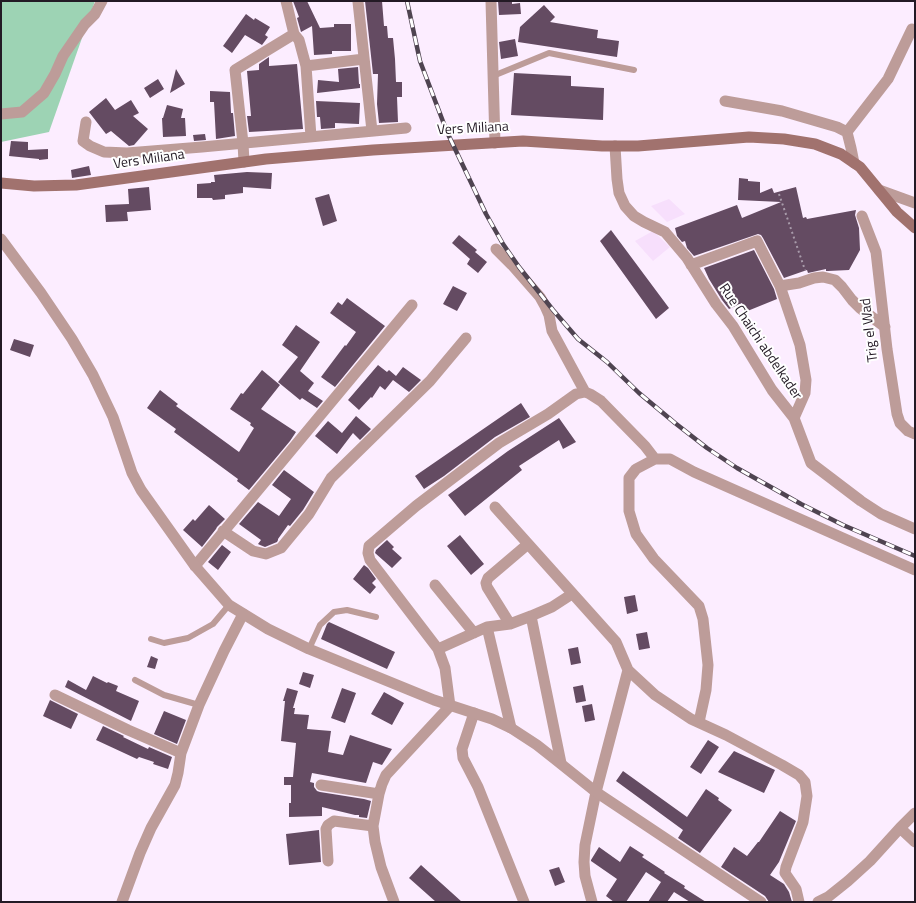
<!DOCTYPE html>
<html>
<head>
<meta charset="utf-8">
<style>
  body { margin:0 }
  #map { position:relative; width:916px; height:903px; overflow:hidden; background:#fcedff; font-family:"Titillium Web",sans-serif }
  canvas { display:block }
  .frame { position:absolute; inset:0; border:2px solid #231a25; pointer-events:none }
</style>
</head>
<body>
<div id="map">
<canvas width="916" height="903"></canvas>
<div class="frame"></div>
</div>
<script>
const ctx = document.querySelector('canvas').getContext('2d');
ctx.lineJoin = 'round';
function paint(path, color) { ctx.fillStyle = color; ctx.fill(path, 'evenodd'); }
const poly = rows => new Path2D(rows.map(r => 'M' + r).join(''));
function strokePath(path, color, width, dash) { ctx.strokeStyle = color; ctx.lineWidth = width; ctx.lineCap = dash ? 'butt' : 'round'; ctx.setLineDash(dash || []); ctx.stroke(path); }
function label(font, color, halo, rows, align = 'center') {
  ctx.font = font + ' "Titillium Web",sans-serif'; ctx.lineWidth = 4; ctx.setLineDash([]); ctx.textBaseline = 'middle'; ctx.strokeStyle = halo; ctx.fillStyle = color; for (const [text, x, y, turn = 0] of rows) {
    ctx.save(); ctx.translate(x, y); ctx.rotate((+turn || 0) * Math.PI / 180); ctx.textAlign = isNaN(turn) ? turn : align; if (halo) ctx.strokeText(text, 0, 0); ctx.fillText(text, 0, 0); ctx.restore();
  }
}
paint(poly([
  [669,199,685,214,667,222,651,206],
  [653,231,670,247,653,261,635,241]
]), '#f7dffc');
paint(poly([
  [1,1,95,1,49,132,1,142]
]), '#9dd3b4');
paint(poly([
  [293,1,307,1,320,28,334,27,334,24,351,24,351,51,332,51,332,54,314,55,312,26,301,32,297,18,299,17],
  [365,1,382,1,384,26,387,26,388,38,393,38,395,59,396,82,402,82,402,97,397,97,398,122,379,123,377,104,378,74,373,74],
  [498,1,512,1,512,4,520,3,521,14,499,15],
  [544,5,555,17,550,22,598,30,597,38,619,41,617,57,518,42,520,27],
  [246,14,254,20,255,18,270,27,265,35,268,37,262,45,245,35,232,53,223,46],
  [515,39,518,56,501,59,499,42],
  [269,57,269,66,297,64,303,129,249,132,247,116,251,116,247,71,259,70,259,64],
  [358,67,359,84,360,84,360,88,317,93,318,80,339,82,338,69],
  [176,69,185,84,170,93],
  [514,73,571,76,571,86,604,88,603,120,511,115],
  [158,79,164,89,150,98,144,88],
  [210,91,230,92,231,113,233,113,235,136,216,139,214,102,210,102],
  [106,98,115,110,131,100,139,113,133,116,148,129,134,145,129,146,111,131,106,134,89,112],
  [316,101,360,103,359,124,335,123,335,128,321,129,320,117,317,117],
  [167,105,183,109,181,118,185,118,186,136,163,137,162,118,163,118],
  [205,134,206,140,194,141,193,135],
  [11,141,28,142,28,150,48,149,48,159,39,160,39,159,9,156],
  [89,166,91,175,72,178,71,170],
  [247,172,272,173,271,189,243,187,243,193,225,195,225,199,213,200,212,198,197,198,197,184,211,183,211,182,215,182,214,175],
  [739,178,748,179,748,181,760,182,760,193,772,188,774,193,796,187,803,218,806,217,807,219,856,210,855,215,859,228,860,250,849,270,828,271,826,271,826,269,808,273,807,270,784,278,763,238,761,235,758,234,694,256,687,248,685,241,682,242,677,236,675,228,737,205,742,218,781,202,738,200],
  [149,187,151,210,127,212,128,221,106,222,105,205,129,204,128,189],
  [329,194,337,221,323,226,315,198],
  [611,230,669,308,656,319,600,241],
  [459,235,477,250,475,252,487,262,478,273,467,264,470,259,452,243],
  [754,250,774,289,777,299,745,312,742,303,729,309,722,300,709,279,704,268],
  [453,286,467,293,457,311,443,304],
  [347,298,385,326,335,387,321,377,345,345,346,346,356,332,330,313,338,302,342,305],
  [296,325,320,342,300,371,314,383,308,391,323,401,317,408,302,398,300,400,278,382,298,357,282,345],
  [14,339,34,345,30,357,10,350],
  [378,365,387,372,389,370,396,376,403,367,421,380,409,392,393,380,385,390,380,386,372,398,371,397,359,410,348,400],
  [262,370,280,385,261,409,296,432,290,441,249,490,237,481,238,479,174,432,176,429,147,408,160,390,178,404,176,406,239,452,254,428,250,425,251,423,230,409,241,393,243,394],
  [521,403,530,417,495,437,444,476,424,489,415,476],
  [356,416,371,429,360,440,353,433,337,454,315,436,328,421,342,433],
  [559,418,576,442,563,449,559,440,519,466,522,470,465,516,448,495,508,451],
  [284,470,314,492,303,510,290,526,288,525,278,539,278,540,277,542,265,547,260,545,258,544,261,540,239,524,258,502,279,516,291,499,272,485],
  [209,505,225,519,217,527,216,529,202,547,183,530,193,519,195,521],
  [460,535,484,564,471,575,447,546],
  [387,540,394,547,392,549,402,558,392,568,375,553,376,550],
  [222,545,231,552,218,570,208,562],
  [364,565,368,568,376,579,372,583,376,587,370,594,353,579],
  [635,595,638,611,627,614,624,597],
  [329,622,395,652,387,669,321,639,327,624],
  [647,632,650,648,639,650,636,634],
  [578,647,581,663,571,665,568,649],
  [151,656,158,659,155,669,147,667],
  [303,672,314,675,310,688,299,684],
  [93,676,107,683,108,682,118,686,116,691,139,701,131,721,65,687,68,680,86,690],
  [583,685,586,701,576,703,573,687],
  [287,688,298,691,293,708,295,708,294,714,309,715,307,729,331,731,328,752,343,755,350,735,392,749,382,765,373,762,366,783,312,773,310,782,314,783,314,787,317,791,320,792,364,799,371,801,367,818,359,817,359,815,355,815,322,807,322,816,289,817,289,803,291,803,291,785,284,785,284,777,293,777,296,743,281,741,285,701,283,701],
  [342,688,356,693,345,723,331,718],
  [384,692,404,703,392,725,371,714],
  [50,700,78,714,71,729,43,716],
  [592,704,595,720,585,722,582,706],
  [164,711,186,720,177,744,154,734],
  [103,726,124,736,123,737,148,749,149,747,172,757,168,769,153,764,154,762,139,757,137,759,96,740],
  [708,740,719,747,701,774,690,767],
  [734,751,775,770,764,793,718,772],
  [623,771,687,817,706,789,719,798,718,800,732,810,700,853,678,838,683,830,616,781],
  [780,811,796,821,779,862,770,875,784,884,789,892,792,902,769,902,765,896,721,867,734,847,747,856,758,842,759,842],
  [319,830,321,862,289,865,286,834],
  [630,846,644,855,642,857,665,872,664,873,685,886,684,888,706,902,690,902,674,892,667,902,648,902,661,882,646,872,626,902,614,902,606,896,617,879,591,861,591,860,599,847,620,862],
  [421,865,462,902,436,902,409,878],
  [559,867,565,882,555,886,549,870]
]), '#644b62');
strokePath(poly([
  [779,194,805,270]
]), '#a89baa', 2, [2, 3]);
strokePath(poly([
  [493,76,549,53,634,70],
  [151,639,164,643,188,638,213,624,229,605],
  [309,649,320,625,334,612,347,610,376,617],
  [135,680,164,695,199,705]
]), '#bd9c99', 6);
strokePath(poly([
  [286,1,294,34],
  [491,1,495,143],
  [358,2,372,131],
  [306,66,364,59],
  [725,101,782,111,837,127,847,132,851,148,854,163],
  [1,114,22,112,44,93,55,74,63,56,85,24,95,14,102,1],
  [86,122,83,141,90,146,104,152,127,153,202,147,406,128],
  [847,132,888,79,912,29],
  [615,146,617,179,619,193,625,206,634,216,644,222,665,232,687,258,716,304,733,326,772,390,794,418,811,463,861,501,881,514,915,529],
  [244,162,243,143,235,70,294,34,299,40,306,66,311,137],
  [879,190,915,203],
  [862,216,876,252,887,349,897,414,900,423,908,431,915,434],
  [496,249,512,265,540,297,545,306,549,315,552,331,585,392],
  [691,265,757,241,780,286,800,345,806,380,805,393,794,418],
  [780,286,799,283,814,278,823,277,835,280,842,287,852,300,860,308,885,327],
  [655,459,636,469,629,478,629,511,636,534,654,559,699,606,703,619,708,665,706,690,699,722],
  [495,507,616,642,628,670,655,695,691,719,726,735,782,765,799,775,805,782,807,796,803,822,786,867,785,873,796,889,799,902],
  [223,531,253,551,266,554,281,548,309,514,331,478,430,381,466,338],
  [195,566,412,305],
  [435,585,474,633],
  [531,616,561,763],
  [510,624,487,587,486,583,488,578,528,544],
  [487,627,511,728],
  [438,649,487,627,510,624,531,616,552,607,572,594],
  [55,695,128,730,181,753],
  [474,713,462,749,463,758,478,787,524,902],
  [321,785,379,794],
  [900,828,915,842],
  [328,861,326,829,328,825,334,821,373,826],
  [122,902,140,853,151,828,175,785,178,773,181,753,199,705,224,651,243,614],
  [394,902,381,867,375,842,373,826,379,794,382,784,386,775,450,706,445,668,438,649,370,560,368,553,369,546,375,541,416,506,499,443,548,414,576,394,585,392,590,394,601,401,645,446,655,459,670,459,694,472,915,570],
  [592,902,585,876,584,862,585,845,596,792,628,670],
  [818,902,828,897,848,881,870,861,900,828,915,813]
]), '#bd9c99', 11);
strokePath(poly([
  [1,239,41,293,72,339,93,375,113,417,132,473,141,490,195,566,229,605,268,629,309,649,434,700,492,719,511,728,537,745,556,760,596,792,761,902]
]), '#bd9c99', 11);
strokePath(poly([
  [1,183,34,186,76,185,266,159,373,150,523,141,602,146,638,146,749,137,784,139,815,144,841,154,860,167,897,212,915,228]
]), '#a1726e', 11);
const rail = poly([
  [407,1,420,61,447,132,486,214,503,244,519,267,553,310,578,339,607,362,639,393,675,423,707,448,737,468,801,504,843,525,915,556]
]);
strokePath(rail, '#4f4451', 4.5);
strokePath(rail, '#fff', 3, [9]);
label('14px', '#231a25', '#fff', [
  ["Vers Miliana",473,129,-3],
  ["Vers Miliana",149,160,-8],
  ["Trig el Wad",870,330,-97],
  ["Rue Chaichi abdelkader",760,342,56]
]);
</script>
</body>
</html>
